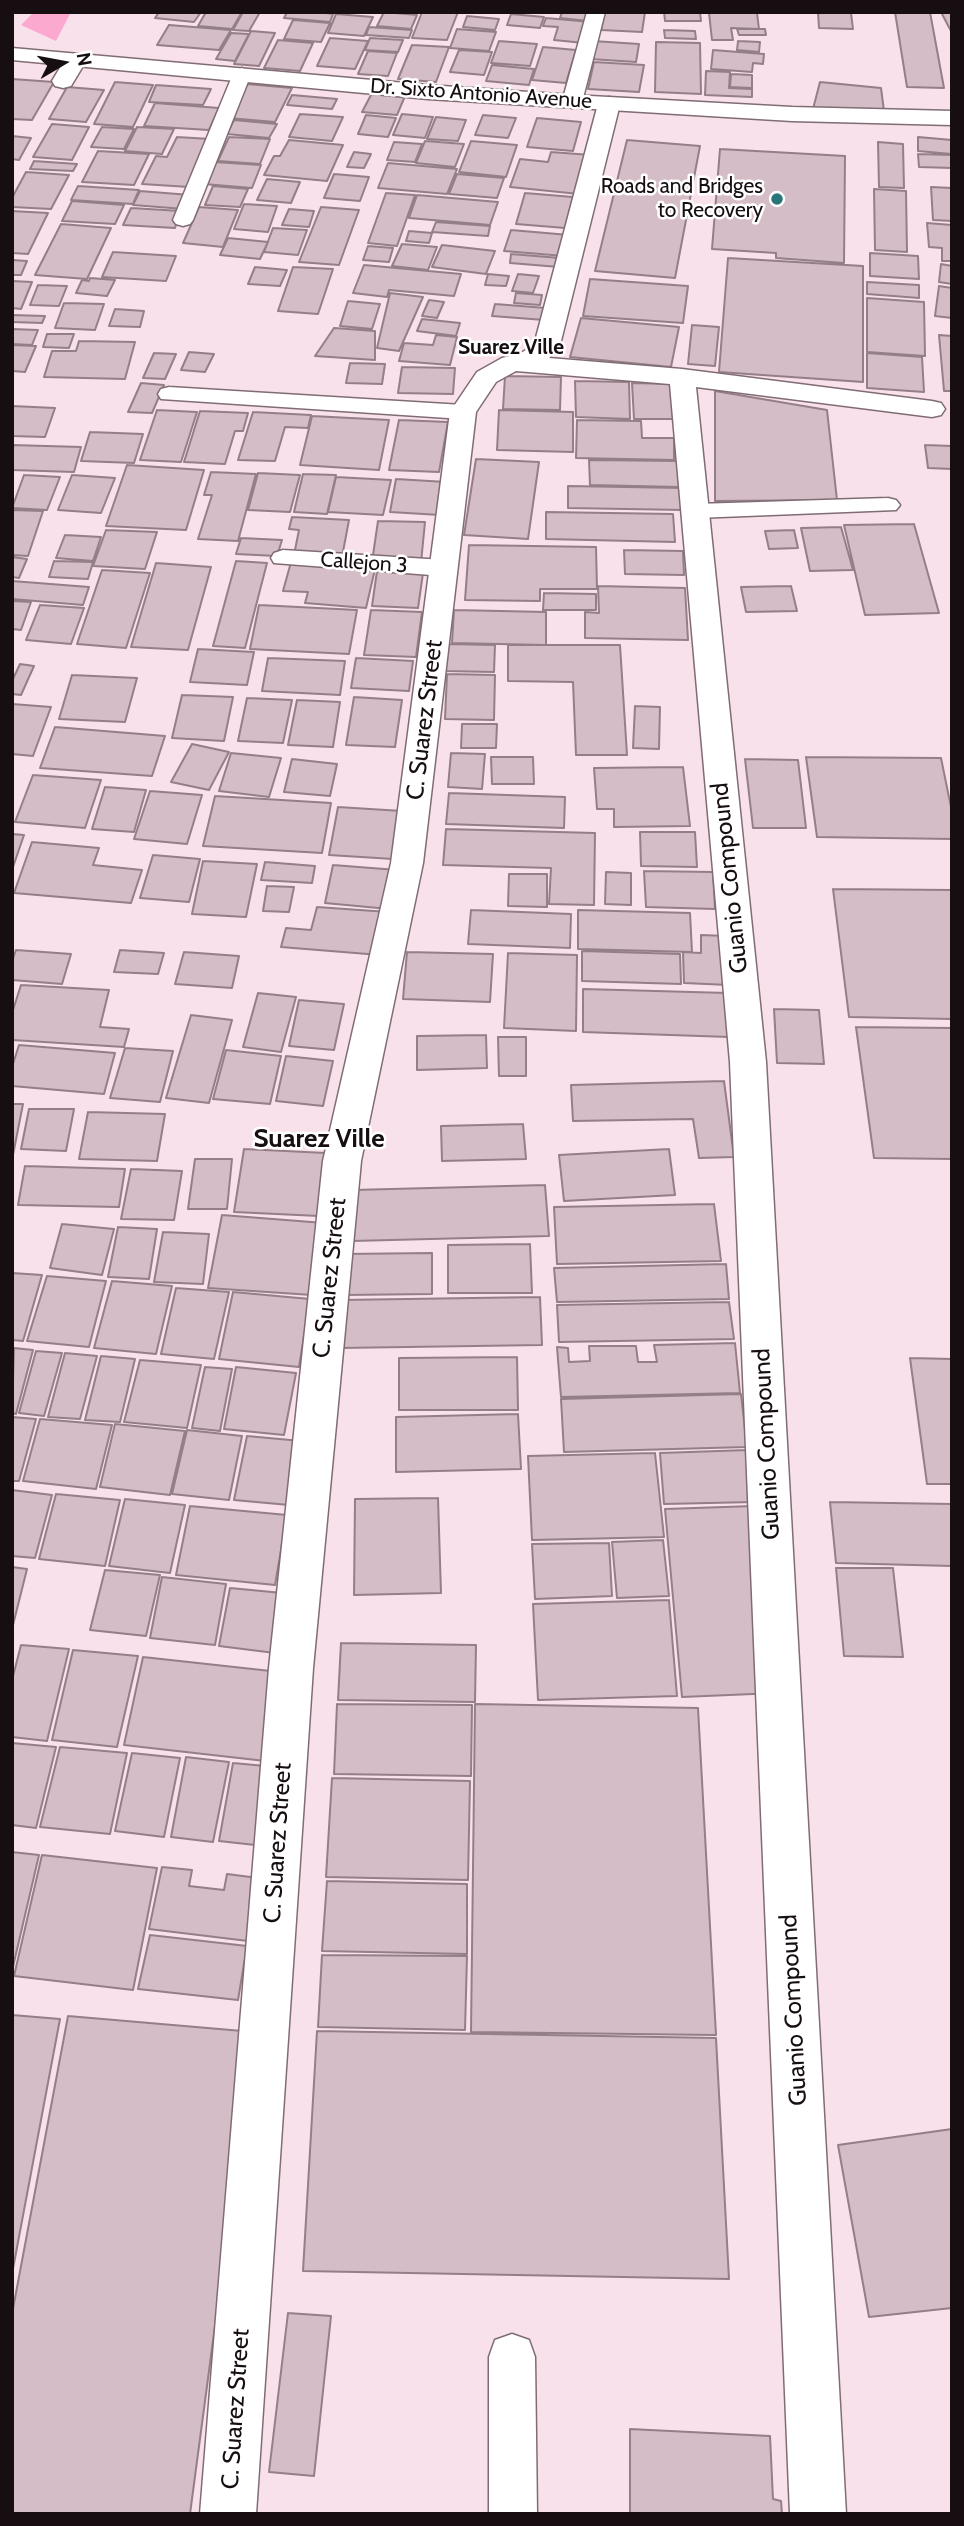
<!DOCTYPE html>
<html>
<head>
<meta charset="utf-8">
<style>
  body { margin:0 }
  #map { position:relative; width:964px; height:2526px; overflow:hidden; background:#f9e1eb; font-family:Cabin,sans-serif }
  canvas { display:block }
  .frame { position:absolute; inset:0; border:14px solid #160e11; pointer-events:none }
  .north { position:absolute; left:28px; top:28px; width:70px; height:70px; -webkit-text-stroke:5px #fff; paint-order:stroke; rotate:80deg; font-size:19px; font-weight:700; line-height:28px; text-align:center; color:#160e11 }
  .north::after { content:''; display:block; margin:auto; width:24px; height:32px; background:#160e11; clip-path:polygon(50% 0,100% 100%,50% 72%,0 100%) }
</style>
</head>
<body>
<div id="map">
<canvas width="964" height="2526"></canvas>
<div class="frame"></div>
<div class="north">N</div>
</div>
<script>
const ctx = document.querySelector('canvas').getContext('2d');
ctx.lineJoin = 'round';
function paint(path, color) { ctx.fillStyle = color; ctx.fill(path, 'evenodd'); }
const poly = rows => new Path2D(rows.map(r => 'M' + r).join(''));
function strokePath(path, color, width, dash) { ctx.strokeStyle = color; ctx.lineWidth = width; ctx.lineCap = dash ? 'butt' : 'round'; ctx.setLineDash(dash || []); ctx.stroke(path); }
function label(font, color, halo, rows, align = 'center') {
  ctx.font = font + ' Cabin,sans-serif'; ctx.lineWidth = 5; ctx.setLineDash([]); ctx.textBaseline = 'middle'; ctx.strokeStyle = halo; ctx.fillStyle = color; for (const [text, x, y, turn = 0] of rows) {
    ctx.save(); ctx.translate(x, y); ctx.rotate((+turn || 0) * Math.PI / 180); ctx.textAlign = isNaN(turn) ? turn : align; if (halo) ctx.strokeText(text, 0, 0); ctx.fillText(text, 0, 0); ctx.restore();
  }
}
paint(poly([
  [34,12,71,12,56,41,21,25]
]), '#fca9cf');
const building = poly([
  [159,12,201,12,194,22,155,18,159,12],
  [206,12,242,12,232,29,198,26,206,12],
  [243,12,260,12,249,31,233,30,243,12],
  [287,12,319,12,333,14,330,22,284,18,287,12],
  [384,12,417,15,411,29,377,26,384,12],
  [422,12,458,12,447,40,412,38,422,12],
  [562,12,590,12,588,21,560,18,562,12],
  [605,12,645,12,642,32,601,30,605,12],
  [664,12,700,12,701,21,665,21,664,12],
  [818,12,851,13,853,29,819,28,818,12],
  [895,12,930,12,944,88,907,87,895,12],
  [941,12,952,12,952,33,941,12],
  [709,13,757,13,759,29,731,28,733,40,712,40,709,13],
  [336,14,373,17,364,36,328,33,336,14],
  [511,14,544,17,540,28,507,25,511,14],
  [467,16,499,19,495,30,463,27,467,16],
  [546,18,591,22,584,43,554,40,558,27,543,26,546,18],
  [293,20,330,23,321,42,284,39,293,20],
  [169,25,231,30,219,50,157,45,169,25],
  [369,27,412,30,409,38,366,35,369,27],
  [457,29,496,32,489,51,450,48,457,29],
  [737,29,765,29,766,35,739,35,737,29],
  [664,30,695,31,696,39,665,38,664,30],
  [251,31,275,33,259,66,234,64,251,31],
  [231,33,249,34,235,61,216,59,231,33],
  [330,38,368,41,355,69,317,66,330,38],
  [370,38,403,40,398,52,365,50,370,38],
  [278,40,313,43,300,71,264,68,278,40],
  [499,41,537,44,530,66,491,63,499,41],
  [593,41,639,44,636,62,590,59,593,41],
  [738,41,760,42,759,52,737,50,738,41],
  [656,42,700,43,701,94,655,92,656,42],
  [412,45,449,47,436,82,398,79,412,45],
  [543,47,576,50,566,83,532,80,543,47],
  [459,50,492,52,484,75,450,72,459,50],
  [713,50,764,54,763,64,753,63,752,72,711,69,713,50],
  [368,51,397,53,388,76,358,74,368,51],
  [594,62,644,65,639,92,588,89,594,62],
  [492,65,534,69,529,85,486,81,492,65],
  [706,71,730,72,729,88,752,89,752,97,705,95,706,71],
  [731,74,752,75,752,88,730,87,731,74],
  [12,79,54,82,32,120,12,119,12,79],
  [115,82,153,85,133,127,94,124,115,82],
  [820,82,881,88,884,111,813,109,820,82],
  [247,84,292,88,275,122,228,118,247,84],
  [156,85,211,89,203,105,149,102,156,85],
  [67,87,104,90,86,122,49,119,67,87],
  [372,93,405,96,397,115,362,112,372,93],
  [292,95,337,99,332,109,287,105,292,95],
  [155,103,219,108,209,130,144,126,155,103],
  [300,114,343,117,332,141,289,137,300,114],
  [402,114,433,117,425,138,393,135,402,114],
  [366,115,396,118,388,137,358,134,366,115],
  [483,115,516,118,508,138,475,135,483,115],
  [436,117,466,120,458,141,427,139,436,117],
  [537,118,581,122,573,151,527,147,537,118],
  [234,120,277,124,269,138,227,134,234,120],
  [52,124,89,127,72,160,33,157,52,124],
  [102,127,134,129,124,149,91,147,102,127],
  [137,127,174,129,162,154,125,151,137,127],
  [12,136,31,138,19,160,12,159,12,136],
  [177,137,210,139,189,187,142,184,156,156,167,157,177,137],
  [229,137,270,139,260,164,218,161,229,137],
  [918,137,952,140,951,154,918,151,918,137],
  [289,140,343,145,327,181,264,175,274,156,280,156,289,140],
  [627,140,700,146,675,278,595,271,627,140],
  [425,141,464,144,455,167,416,163,425,141],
  [471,141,517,145,506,177,459,172,471,141],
  [394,142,422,144,415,162,387,160,394,142],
  [878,142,903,144,904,188,879,187,878,142],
  [720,149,845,156,844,263,776,258,776,253,712,249,720,149],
  [98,151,149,154,134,185,82,182,98,151],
  [354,152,371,154,364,168,347,167,354,152],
  [551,152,591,155,579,194,510,187,520,159,548,162,551,152],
  [918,154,952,155,952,168,919,167,918,154],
  [34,161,77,164,73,171,30,169,34,161],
  [214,162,261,165,252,188,204,184,214,162],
  [388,163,457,169,447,194,378,188,388,163],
  [26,172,69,175,51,209,12,207,12,198,26,172],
  [334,174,369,177,360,201,324,198,334,174],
  [457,174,504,178,497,198,449,194,457,174],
  [267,179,300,182,291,203,257,200,267,179],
  [78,186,139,190,133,204,71,200,78,186],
  [213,186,248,189,240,207,205,205,213,186],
  [931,187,952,188,952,221,933,220,931,187],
  [874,189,906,191,907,252,875,250,874,189],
  [140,191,190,195,184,209,133,205,140,191],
  [386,193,415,195,397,246,368,243,386,193],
  [525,193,573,197,565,228,516,224,525,193],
  [417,195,498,202,490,225,409,218,417,195],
  [72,201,124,205,115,224,62,221,72,201],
  [244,204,277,206,268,232,234,229,244,204],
  [199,207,238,210,223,247,183,243,199,207],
  [321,207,359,210,339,265,299,262,321,207],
  [131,208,181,211,175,228,123,225,131,208],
  [289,209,314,211,309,227,282,225,289,209],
  [12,211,48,213,28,254,12,253,12,211],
  [436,222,490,226,488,236,432,232,436,222],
  [927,223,952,225,952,261,942,261,942,248,929,247,927,223],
  [61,224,111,228,87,279,35,275,61,224],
  [273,228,307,230,298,255,264,252,273,228],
  [511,230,569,235,564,256,504,251,511,230],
  [409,231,432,233,429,243,406,241,409,231],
  [228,238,268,242,260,259,220,255,228,238],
  [402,244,437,247,428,270,392,266,402,244],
  [442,245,495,251,486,274,432,267,442,245],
  [368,246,393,248,389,262,363,260,368,246],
  [113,252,176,256,166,281,102,277,113,252],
  [870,253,918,256,919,279,870,276,870,253],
  [511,254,560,258,559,267,510,263,511,254],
  [728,258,863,266,863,382,719,372,728,258],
  [12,260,27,261,21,275,12,275,12,260],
  [941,264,952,266,952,284,939,282,941,264],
  [364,265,461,274,454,296,389,290,387,297,353,293,364,265],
  [255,267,287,270,280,286,248,284,255,267],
  [293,267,333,269,318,314,278,311,293,267],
  [488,274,509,276,506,286,485,285,488,274],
  [518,274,539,276,533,293,512,291,518,274],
  [90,278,115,280,107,296,76,293,82,280,89,281,90,278],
  [590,279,688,286,683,323,583,316,590,279],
  [12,281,32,282,21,309,12,308,12,281],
  [867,282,919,285,919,298,867,294,867,282],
  [38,285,67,286,59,306,30,305,38,285],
  [939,286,952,288,952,318,935,316,939,286],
  [390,293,423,297,399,351,377,348,390,293],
  [516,293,542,295,540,305,514,303,516,293],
  [867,298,924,302,925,356,867,352,867,298],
  [429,300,444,302,437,318,422,316,429,300],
  [348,301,380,304,372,329,340,326,348,301],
  [64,303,104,304,95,330,55,328,64,303],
  [495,304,546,308,544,320,492,316,495,304],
  [115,309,144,311,140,327,109,326,115,309],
  [12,315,45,316,42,323,12,322,12,315],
  [581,318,679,327,671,367,570,357,581,318],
  [422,319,460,323,456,336,417,331,422,319],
  [692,325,719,327,715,366,688,364,692,325],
  [334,328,375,331,375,360,315,356,334,328],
  [12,329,38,330,32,345,12,344,12,329],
  [47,334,74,334,69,348,43,347,47,334],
  [436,335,457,337,450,365,399,361,404,343,433,345,436,335],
  [939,335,952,336,952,391,944,391,939,335],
  [79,341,135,342,125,379,44,377,52,351,76,351,79,341],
  [12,345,36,346,25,372,12,371,12,345],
  [189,352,214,354,205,372,181,370,189,352],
  [154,353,176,354,165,379,143,378,154,353],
  [867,353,922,357,924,392,867,388,867,353],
  [350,363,385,364,382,384,346,383,350,363],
  [402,367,455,368,453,394,398,393,402,367],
  [505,376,561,377,560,410,503,409,505,376],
  [575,381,629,382,630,419,576,417,575,381],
  [141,383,164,385,152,413,128,412,141,383],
  [632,383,671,384,673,419,634,419,632,383],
  [715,391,827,410,837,500,715,501,715,391],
  [12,406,55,408,45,437,12,436,12,406],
  [157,410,197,412,181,462,140,460,157,410],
  [499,410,573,412,573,452,497,450,499,410],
  [200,411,248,413,243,431,235,431,225,464,184,462,200,411],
  [253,412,311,415,308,428,285,427,275,461,238,460,253,412],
  [312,416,389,420,379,470,300,465,312,416],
  [399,420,448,422,439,472,389,470,399,420],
  [577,420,641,421,642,438,674,438,674,460,576,458,577,420],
  [90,432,143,434,134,463,81,461,90,432],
  [12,445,81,447,74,472,12,470,12,445],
  [925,445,952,446,952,469,928,468,925,445],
  [476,459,539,462,528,539,464,535,476,459],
  [589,460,678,461,679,487,590,485,589,460],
  [127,465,204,470,186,530,106,526,127,465],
  [211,472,256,474,238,541,198,539,212,495,204,495,211,472],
  [258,473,300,475,290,512,248,510,258,473],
  [303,474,336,475,327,514,294,512,303,474],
  [24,475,60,477,47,510,12,508,24,475],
  [72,475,115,478,101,513,58,510,72,475],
  [336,477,391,480,383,515,328,512,336,477],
  [396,479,446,482,440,515,390,512,396,479],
  [568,486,683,488,684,510,568,508,568,486],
  [12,510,43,511,28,556,12,555,12,510],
  [546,512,673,514,675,542,546,539,546,512],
  [292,517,349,520,342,557,294,555,299,530,289,529,292,517],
  [378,521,425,522,421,563,372,562,378,521],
  [914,524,939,613,865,615,844,525,914,524],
  [841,527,853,570,810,571,801,528,841,527],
  [106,530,157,532,145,569,93,566,106,530],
  [794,530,798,548,769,549,765,531,794,530],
  [65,535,101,537,93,561,56,558,65,535],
  [241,538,282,540,277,556,236,554,241,538],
  [469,545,596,547,597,589,540,589,540,601,465,600,469,545],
  [624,550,683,551,684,575,625,574,624,550],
  [12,557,27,559,19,578,12,577,12,557],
  [54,561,93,562,88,579,49,577,54,561],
  [236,561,267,563,245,648,213,646,236,561],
  [291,562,375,569,366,608,305,603,308,592,283,591,291,562],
  [156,563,211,567,188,650,131,647,156,563],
  [102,570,150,573,126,648,77,644,102,570],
  [377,571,423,573,418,608,372,606,377,571],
  [12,581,89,587,83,605,12,599,12,581],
  [598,586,685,588,688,640,585,638,585,612,599,613,598,586],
  [791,586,797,611,746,612,741,587,791,586],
  [544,593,596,594,596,610,543,610,544,593],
  [12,601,31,602,21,630,12,629,12,601],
  [40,605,84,608,71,644,26,640,40,605],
  [259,605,357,610,349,654,250,649,259,605],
  [371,610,422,612,416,657,364,655,371,610],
  [454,610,546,612,546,645,452,643,454,610],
  [446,644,495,645,494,672,444,671,446,644],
  [508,645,620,645,627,755,576,755,573,682,508,681,508,645],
  [198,649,254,652,247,685,190,682,198,649],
  [268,658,345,661,340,695,262,691,268,658],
  [356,658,413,661,409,691,351,688,356,658],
  [20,664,34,666,21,695,12,694,12,681,20,664],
  [447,674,495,675,494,720,445,719,447,674],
  [72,675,137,678,125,722,59,719,72,675],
  [182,695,233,697,224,741,172,738,182,695],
  [354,697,402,700,395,747,346,745,354,697],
  [247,698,292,700,283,743,238,741,247,698],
  [297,700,340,702,333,747,288,745,297,700],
  [12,704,51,707,33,756,12,754,12,704],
  [635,706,660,707,659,749,633,748,635,706],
  [462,724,497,724,496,748,461,748,462,724],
  [55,727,165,736,152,776,40,768,55,727],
  [192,744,229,752,209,790,171,782,192,744],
  [231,753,281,758,269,797,219,791,231,753],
  [451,753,485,754,482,789,448,787,451,753],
  [491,757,533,757,534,784,492,784,491,757],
  [806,757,941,758,952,812,952,839,817,837,806,757],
  [292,759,337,764,330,796,284,792,292,759],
  [745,759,798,760,806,828,753,828,745,759],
  [683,767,690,826,614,827,614,809,597,809,594,768,683,767],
  [33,775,101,780,85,828,15,822,33,775],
  [105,787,146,790,134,832,92,829,105,787],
  [150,791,202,795,187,844,134,839,150,791],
  [449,793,565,797,564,828,446,824,449,793],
  [215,796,331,803,322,853,203,846,215,796],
  [338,807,402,811,393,859,329,855,338,807],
  [446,829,595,833,594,905,549,904,551,868,443,865,446,829],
  [640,832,695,832,697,867,641,866,640,832],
  [12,834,24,835,12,870,12,834],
  [32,842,99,848,93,865,142,870,131,903,14,893,32,842],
  [153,855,200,859,189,902,140,898,153,855],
  [203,861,257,864,246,917,192,914,203,861],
  [265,862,315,866,312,883,261,880,265,862],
  [333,865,397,870,389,909,325,903,333,865],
  [644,871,713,872,715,909,646,907,644,871],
  [606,872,631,873,631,905,605,904,606,872],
  [509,874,547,874,547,907,508,906,509,874],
  [267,886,294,887,289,912,263,911,267,886],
  [833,889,952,890,952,1019,849,1017,833,889],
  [317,907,388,912,380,955,281,947,286,928,311,930,317,907],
  [471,910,571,914,570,948,468,944,471,910],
  [578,910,690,913,692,952,578,949,578,910],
  [701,935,727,936,729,985,684,983,683,952,701,953,701,935],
  [16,950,71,954,62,984,12,980,12,961,16,950],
  [120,950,164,953,158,974,114,972,120,950],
  [582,951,680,954,681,984,582,981,582,951],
  [184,952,239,956,232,988,175,984,184,952],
  [407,952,493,954,490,1002,403,999,407,952],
  [508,953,577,955,576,1031,504,1028,508,953],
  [21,985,109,990,100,1027,129,1029,124,1047,12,1040,12,1013,21,985],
  [583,989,728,993,729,1037,583,1032,583,989],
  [258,993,296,997,281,1052,243,1047,258,993],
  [299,1000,344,1004,334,1050,289,1046,299,1000],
  [774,1009,819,1010,824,1064,777,1063,774,1009],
  [191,1015,232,1020,209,1103,166,1098,191,1015],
  [856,1027,952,1028,952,1159,874,1158,856,1027],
  [486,1035,487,1068,417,1070,417,1036,486,1035],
  [498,1037,526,1037,526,1076,499,1076,498,1037],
  [19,1045,115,1053,104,1094,12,1086,12,1067,19,1045],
  [125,1048,173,1051,160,1102,110,1098,125,1048],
  [226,1050,281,1056,270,1104,213,1099,226,1050],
  [286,1056,333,1061,323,1106,276,1101,286,1056],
  [724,1081,734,1157,699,1158,693,1119,573,1121,571,1085,724,1081],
  [12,1104,23,1104,12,1160,12,1104],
  [29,1109,74,1109,66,1151,21,1149,29,1109],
  [88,1112,165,1114,157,1161,79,1159,88,1112],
  [523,1124,526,1159,442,1161,441,1126,523,1124],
  [244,1149,326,1153,319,1216,234,1212,244,1149],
  [669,1149,675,1195,564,1201,559,1155,669,1149],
  [195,1159,232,1159,227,1209,188,1209,195,1159],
  [25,1166,125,1169,119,1207,18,1205,25,1166],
  [131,1169,182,1171,174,1220,121,1219,131,1169],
  [545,1185,549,1236,352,1241,353,1190,545,1185],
  [714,1204,721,1261,557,1264,554,1207,714,1204],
  [222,1215,324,1223,312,1295,208,1288,222,1215],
  [62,1224,114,1229,102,1275,50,1268,62,1224],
  [118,1227,157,1229,149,1279,108,1277,118,1227],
  [163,1232,209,1234,203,1284,154,1282,163,1232],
  [530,1244,532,1293,448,1293,448,1245,530,1244],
  [432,1253,432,1294,344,1295,344,1254,432,1253],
  [726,1264,729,1299,557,1302,554,1268,726,1264],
  [12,1273,42,1275,23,1341,12,1340,12,1273],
  [47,1276,106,1281,89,1347,27,1341,47,1276],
  [112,1281,172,1286,156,1354,94,1348,112,1281],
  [176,1288,229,1292,214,1359,161,1354,176,1288],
  [233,1292,310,1299,299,1367,219,1359,233,1292],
  [540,1297,542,1345,339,1348,340,1300,540,1297],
  [729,1302,734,1339,559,1342,557,1305,729,1302],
  [735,1343,740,1393,561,1397,557,1347,568,1348,569,1362,590,1361,589,1346,636,1346,638,1362,657,1362,654,1345,735,1343],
  [14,1348,33,1350,16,1414,12,1413,14,1348],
  [36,1351,62,1353,44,1416,19,1413,36,1351],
  [65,1353,97,1356,80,1419,48,1417,65,1353],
  [101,1356,135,1359,120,1422,85,1420,101,1356],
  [517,1357,518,1410,399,1410,399,1358,517,1357],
  [910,1358,952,1359,952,1484,927,1484,910,1358],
  [140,1360,201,1365,187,1428,124,1422,140,1360],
  [205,1367,232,1369,220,1431,192,1428,205,1367],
  [236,1367,296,1373,284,1435,224,1429,236,1367],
  [741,1394,747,1447,564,1452,561,1399,741,1394],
  [518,1414,521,1469,396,1472,396,1417,518,1414],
  [12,1417,36,1419,19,1481,12,1481,12,1417],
  [40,1419,112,1425,96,1489,23,1481,40,1419],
  [115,1424,185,1431,170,1495,100,1487,115,1424],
  [187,1430,242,1436,229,1500,172,1494,187,1430],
  [247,1436,301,1441,289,1505,234,1500,247,1436],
  [748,1450,754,1502,664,1504,660,1453,748,1450],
  [655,1453,664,1537,532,1540,528,1456,655,1453],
  [12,1490,52,1495,35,1558,12,1556,12,1490],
  [56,1494,120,1500,105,1566,39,1559,56,1494],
  [438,1498,441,1593,354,1595,355,1499,438,1498],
  [125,1499,185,1505,170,1573,109,1566,125,1499],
  [830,1502,952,1504,952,1566,836,1563,830,1502],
  [190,1506,287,1515,275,1585,176,1575,190,1506],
  [754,1506,777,1693,682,1697,665,1509,754,1506],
  [663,1540,669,1596,617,1598,612,1542,663,1540],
  [609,1543,612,1596,535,1599,532,1544,609,1543],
  [12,1567,27,1569,12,1629,12,1567],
  [836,1568,893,1568,903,1657,844,1656,836,1568],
  [105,1570,160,1575,146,1636,90,1630,105,1570],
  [162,1577,226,1584,215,1645,150,1638,162,1577],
  [230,1588,293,1594,283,1654,219,1646,230,1588],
  [669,1600,677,1696,538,1700,533,1604,669,1600],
  [341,1643,476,1645,475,1702,338,1700,341,1643],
  [21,1645,69,1649,47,1741,12,1737,12,1680,21,1645],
  [73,1650,138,1656,117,1747,52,1740,73,1650],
  [143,1657,289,1673,274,1762,124,1745,143,1657],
  [337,1704,472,1705,471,1776,334,1774,337,1704],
  [475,1704,698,1708,716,2035,471,2032,475,1704],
  [12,1743,56,1747,36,1828,12,1825,12,1743],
  [60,1747,127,1753,110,1834,40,1827,60,1747],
  [132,1753,180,1758,164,1837,115,1831,132,1753],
  [186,1757,229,1762,213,1842,171,1837,186,1757],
  [233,1763,276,1767,264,1846,219,1841,233,1763],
  [332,1778,470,1781,468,1880,326,1877,332,1778],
  [12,1852,39,1855,12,1971,12,1852],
  [42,1855,157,1868,133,1990,14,1976,42,1855],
  [162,1867,192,1870,189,1886,224,1890,227,1874,258,1878,248,1941,149,1929,162,1867],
  [327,1881,467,1884,467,1954,322,1951,327,1881],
  [150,1935,247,1946,238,2000,138,1989,150,1935],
  [322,1955,467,1956,465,2030,318,2027,322,1955],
  [12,2015,60,2019,12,2274,12,2015],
  [68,2016,254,2032,190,2514,12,2514,12,2314,68,2016],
  [317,2031,716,2038,729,2279,303,2271,317,2031],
  [952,2129,952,2308,869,2317,838,2145,952,2129],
  [288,2313,331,2316,314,2476,269,2472,288,2313],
  [630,2429,770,2436,773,2499,781,2501,782,2514,630,2514,630,2429]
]);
paint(building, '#d4bdc7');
strokePath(building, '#947e87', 2);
const service = poly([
  [587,12,605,12,582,102,572,108,562,102,587,12],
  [242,68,251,74,193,220,190,224,183,226,176,224,173,220,233,74,242,68],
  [169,387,463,405,471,407,474,412,471,417,463,419,161,399,158,394,161,389,169,387],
  [888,498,896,500,900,505,896,510,696,518,688,516,684,511,688,506,696,504,888,498],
  [283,550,444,560,453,563,456,568,453,573,444,576,274,563,271,558,274,553,283,550],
  [512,2334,529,2340,535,2357,537,2514,489,2514,489,2357,495,2340,512,2334]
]);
const pedestrian = poly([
  [75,55,83,56,86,61,71,86,63,88,55,86,52,81,67,56,75,55]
]);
const minor = poly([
  [609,97,617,99,620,104,559,349,549,358,682,369,932,401,941,403,945,409,941,415,932,417,696,387,766,1062,846,2514,790,2514,730,1062,670,384,516,371,496,382,476,412,423,863,361,1161,313,1668,256,2514,200,2514,269,1668,323,1161,391,863,450,412,477,372,502,358,521,353,534,345,598,104,601,99,609,97]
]);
const secondary = poly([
  [12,48,428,85,572,95,792,107,952,111,952,125,792,121,428,99,12,60,12,48]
]);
strokePath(service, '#806c74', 3);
strokePath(pedestrian, '#806c74', 3);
strokePath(minor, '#806c74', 3);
strokePath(secondary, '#806c74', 3);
paint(service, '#fff');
paint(pedestrian, '#fff');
paint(minor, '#fff');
paint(secondary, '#fff');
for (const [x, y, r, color] of [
  [777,199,7,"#297478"]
]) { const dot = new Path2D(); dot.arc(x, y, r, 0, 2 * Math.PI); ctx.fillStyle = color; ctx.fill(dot); strokePath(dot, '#fff', 2.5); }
label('21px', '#160e11', '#fff', [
  ["Dr. Sixto Antonio Avenue",481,94,4],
  ["Callejon 3",364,563,4]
]);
label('21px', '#160e11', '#fff', [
  ["Roads and Bridges",763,187],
  ["to Recovery",763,211]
], 'right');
label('bold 21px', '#160e11', '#fff', [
  ["Suarez Ville",511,348]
]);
label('24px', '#160e11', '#fff', [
  ["C. Suarez Street",425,720,-83],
  ["Guanio Compound",730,878,-96],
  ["C. Suarez Street",330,1278,-84],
  ["Guanio Compound",767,1444,-93],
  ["C. Suarez Street",278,1843,-86],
  ["Guanio Compound",794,2010,-93],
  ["C. Suarez Street",236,2409,-86]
]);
label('bold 26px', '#160e11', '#fff', [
  ["Suarez Ville",319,1139]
]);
</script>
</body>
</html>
